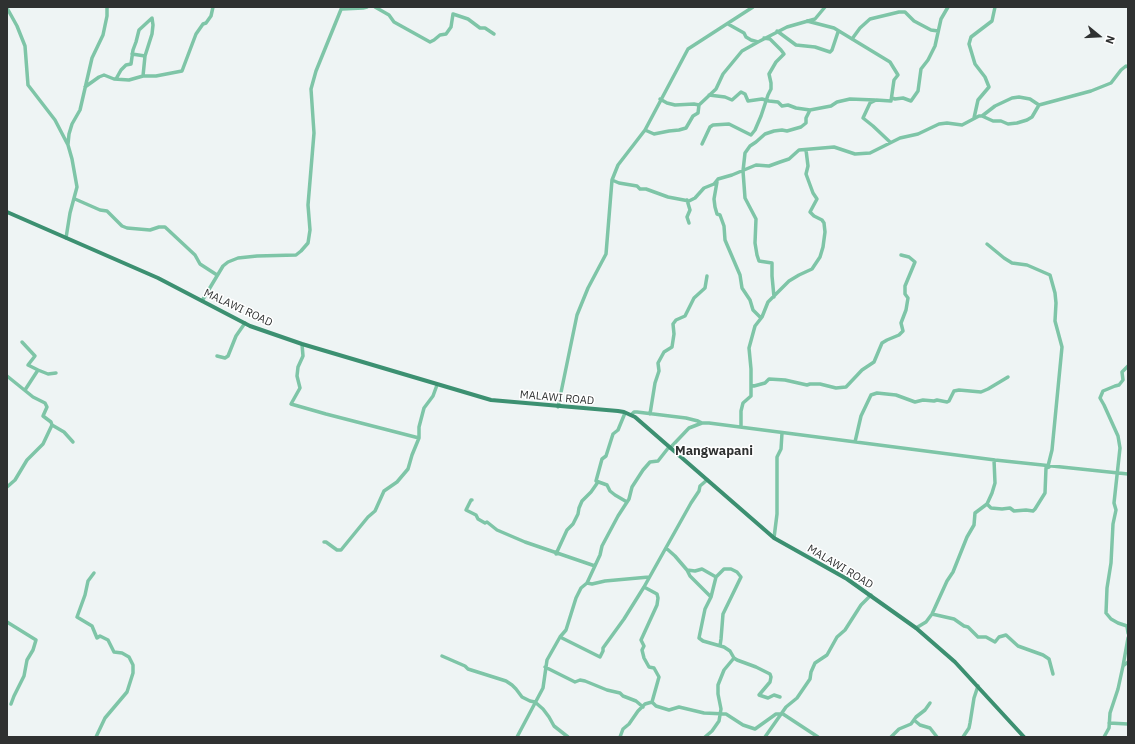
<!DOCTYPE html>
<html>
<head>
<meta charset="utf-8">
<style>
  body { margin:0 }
  #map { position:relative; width:1135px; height:744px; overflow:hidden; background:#eef4f4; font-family:"IBM Plex Sans",sans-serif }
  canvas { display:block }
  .frame { position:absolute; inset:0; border:8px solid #2f3131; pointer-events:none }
  .north { position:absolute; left:1079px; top:16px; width:40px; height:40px; -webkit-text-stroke:3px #fff; paint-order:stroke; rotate:108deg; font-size:11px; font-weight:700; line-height:16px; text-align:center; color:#2f3131 }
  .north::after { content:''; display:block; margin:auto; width:14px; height:18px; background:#2f3131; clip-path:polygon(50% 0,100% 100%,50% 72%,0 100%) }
</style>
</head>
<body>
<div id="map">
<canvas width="1135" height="744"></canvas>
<div class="frame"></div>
<div class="north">N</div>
</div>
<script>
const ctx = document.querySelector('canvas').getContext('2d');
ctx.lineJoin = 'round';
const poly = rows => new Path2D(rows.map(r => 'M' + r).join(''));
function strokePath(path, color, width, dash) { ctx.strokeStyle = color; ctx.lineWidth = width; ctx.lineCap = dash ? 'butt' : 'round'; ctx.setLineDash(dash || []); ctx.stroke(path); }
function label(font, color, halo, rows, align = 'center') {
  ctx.font = font + ' "IBM Plex Sans",sans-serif'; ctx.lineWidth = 3; ctx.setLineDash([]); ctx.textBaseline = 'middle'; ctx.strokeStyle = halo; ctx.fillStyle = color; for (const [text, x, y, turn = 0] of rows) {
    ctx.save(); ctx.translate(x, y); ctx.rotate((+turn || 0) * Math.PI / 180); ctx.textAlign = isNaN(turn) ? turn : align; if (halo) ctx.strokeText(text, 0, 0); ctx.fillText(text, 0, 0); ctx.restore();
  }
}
strokePath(poly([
  [375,7,389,15,394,22,430,42,434,40,440,35,446,34,451,27,453,14,468,19,480,28,485,28,494,34],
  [7,8,17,26,25,46,28,85,55,120,68,145,72,159,77,187,70,213,66,238],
  [342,9,363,8,367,7],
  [807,21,834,28,890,62,898,75,894,80,891,101,876,100,870,103,863,118,873,126,890,142],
  [728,24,744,33,746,37,751,40,758,42,787,27,815,19,825,7],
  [777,31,796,45,815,47,830,52,832,50,838,32],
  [852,39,860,28,870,19,899,12,905,12,914,21,931,30,938,31],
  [132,54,145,56],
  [116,79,121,70,126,65,131,64,133,50,136,42,139,30,152,18,153,25,152,34,145,56,143,76],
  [85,87,99,77,104,75,114,79,129,80,143,76,156,76,182,71,196,34,203,24,206,23,211,16,213,7],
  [709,95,725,97,732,100,741,92,745,94,748,101,762,99,769,101,778,102,782,106,788,105,796,108,810,110,831,106,837,102,850,99,875,100],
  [892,98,895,99,903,98,911,101,918,91,921,69,928,60,935,46,941,19,948,7],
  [660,99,667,103,675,105,694,104,699,105],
  [982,116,993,121,1001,121,1008,124,1017,123,1027,120,1032,117,1039,105],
  [974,118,978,100,989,87,985,77,975,64,969,44,971,37,992,21,995,7],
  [645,130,654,134,669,131,679,130,686,128,693,116,698,113,699,105,716,89,723,74,742,51,758,42],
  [68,144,69,134,72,124,80,110,92,58,103,35,107,16,107,7],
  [702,144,710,127,713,125,729,124,751,135,755,130,761,116,768,95,771,89,771,83,769,74,776,62,784,54,781,50,770,39,764,38],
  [612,180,619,183,637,186,640,189,646,189,668,197,689,201,695,198,704,188,714,184,718,179,732,175,756,165,769,166,780,162,789,159,799,150,834,147,855,154,870,153,900,138,918,134,939,124,947,123,962,125,979,116,982,116,995,106,1012,98,1019,97,1030,99,1039,105,1091,91,1111,83,1121,70,1126,66,1128,67],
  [717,182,714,199,715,207,717,214,720,215,724,226,725,240,740,275,742,288,750,300,753,310,761,318],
  [75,199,100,210,107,211,122,226,127,228,150,230,159,227,165,227,195,255,200,264,217,275],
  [687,200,690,210,687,217,689,223],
  [987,244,1004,258,1012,263,1027,265,1050,275,1055,293,1056,303,1055,321,1062,347,1052,450,1048,466],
  [774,297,772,276,772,263,759,261,757,255,755,243,756,219,745,198,743,171,745,153,750,146,756,142,765,134,774,131,782,130,787,131,801,127,806,123,806,118,810,110],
  [202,301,223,266,228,262,238,258,257,256,296,255,301,251,308,243,310,230,308,205,314,133,311,89,316,71,342,7],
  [22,342,35,356,28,365,38,370],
  [302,344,303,356,298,367,297,376,300,388,291,404,326,414,419,438],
  [217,356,225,358,228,356,236,336,245,323],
  [1128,366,1122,372,1123,380,1119,385,1115,386,1103,391,1100,398,1104,405,1118,436,1120,448,1114,503,1116,510,1113,524,1111,563,1107,588,1106,613,1111,619,1118,623,1127,626,1128,633],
  [7,376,33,397,45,403,47,407,43,416,51,422,52,425,64,432,73,442],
  [751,385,754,386,765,383,769,379,785,380,807,385,810,384,820,384,836,388,846,387,862,370,874,362,882,343,887,340,899,335,903,331,901,323,906,310,908,298,905,294,905,286,915,262,909,257,901,255],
  [25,390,38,370,48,374,56,373],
  [558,407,577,315,588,288,606,254,612,180,618,165,645,130,688,49,753,7],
  [625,413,618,430,613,434,606,456,602,459,596,481,607,485,610,491,615,495,627,502],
  [650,414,655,383,659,371,658,363,664,352,672,347,674,334,673,324,676,320,685,316,694,298,705,288,707,276],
  [631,415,634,412,637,412,686,418,698,421,702,423],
  [741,426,741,411,743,403,751,396,751,369,749,348,755,326,762,317,768,302,789,281,799,275,812,269,820,257,823,247,825,232,824,223,822,220,814,216,810,212,817,199,813,193,806,174,808,166,806,150],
  [855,442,861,416,871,395,877,393,896,395,915,402,923,400,934,401,937,400,947,402,949,401,954,391,959,390,981,392,988,389,1008,377],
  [670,448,689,428,702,423,709,423,995,460,1128,474],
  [994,460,995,483,992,493,987,504,991,508,1002,509,1010,508,1014,511,1026,510,1033,511,1035,509,1045,493,1046,468,1049,467],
  [7,487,15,480,27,460,43,444,52,425],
  [472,500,471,500,466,510,476,515,478,519,485,523,487,522,497,530,525,542,595,566],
  [774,538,777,514,777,457,781,449,782,433],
  [324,542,326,542,337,550,341,550,368,517,375,511,384,491,397,482,408,469,412,455,419,438,419,427,424,408,433,396,437,385],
  [666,548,675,556,687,570,690,576,711,597],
  [556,554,567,530,573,524,578,514,579,508,582,501,591,492,598,482],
  [687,570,695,571,702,569,716,577],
  [94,573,88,581,85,595,77,617,92,626,97,638,100,636,108,640,114,652,122,653,129,657,133,665,133,673,127,692,105,718,96,737],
  [587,583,592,584,605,581,649,577],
  [932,614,954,619,964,626,968,627,978,637,986,637,995,642,999,637,1006,635,1018,646,1043,655,1049,659,1053,674],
  [7,622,36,640,33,650,27,660,24,676,14,696,11,704],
  [916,628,926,622,932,614,947,581,953,572,967,537,974,525,975,513,987,504],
  [560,637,600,657,603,651,603,648,624,619,644,587,691,503,699,491,700,486,707,480],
  [720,646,721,639,723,614,741,577,737,572,731,569,724,569,716,577,711,597,705,609,699,638,703,641,724,647,730,651,734,658,737,660,756,667,770,674,771,677,770,682,759,695,768,698,774,695,780,697],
  [442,656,465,666,468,669,506,681,512,685,516,689,522,697,530,701,535,702,543,709,549,717,554,726,568,737],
  [1123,666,1128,638],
  [545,667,575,682,580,680,585,681,607,690,620,693,623,696,636,701,643,707],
  [652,702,656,706,669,710,679,707,704,713,726,714,743,725,755,729,776,714,783,714,818,737],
  [914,720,920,725,930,728,937,737],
  [1109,723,1128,724],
  [517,737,543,688,547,660,560,637,566,630,576,598,581,588,587,583,600,555,602,546,618,516,629,499,632,487,643,470,650,462,658,461,669,447],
  [620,737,623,729,629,724,638,711,645,704,652,702,659,677,654,668,649,667,644,658,642,650,644,646,641,640,657,605,658,598,657,594,644,587],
  [705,737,712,731,719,721,721,709,718,694,718,685,724,670,734,658],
  [765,737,786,707,797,698,810,679,811,672,815,663,827,655,837,637,845,630,861,605,871,595],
  [891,737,899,729,911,724,916,717,925,710,930,703],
  [963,737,969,728,970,723,974,698,978,686],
  [1104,737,1109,728,1110,713,1118,689,1123,666,1128,662]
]), '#7ec5a7', 3.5);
strokePath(poly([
  [7,212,158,278,250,326,302,344,491,400,618,411,624,412,635,417,774,538,847,579,916,628,955,662,1024,737]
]), '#3c9071', 4);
label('11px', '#2f3131', '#fff', [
  ["MALAWI ROAD",238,308,25],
  ["MALAWI ROAD",557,398,5],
  ["MALAWI ROAD",840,567,31]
]);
label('bold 13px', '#2f3131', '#fff', [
  ["Mangwapani",714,451]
]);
</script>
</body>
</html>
